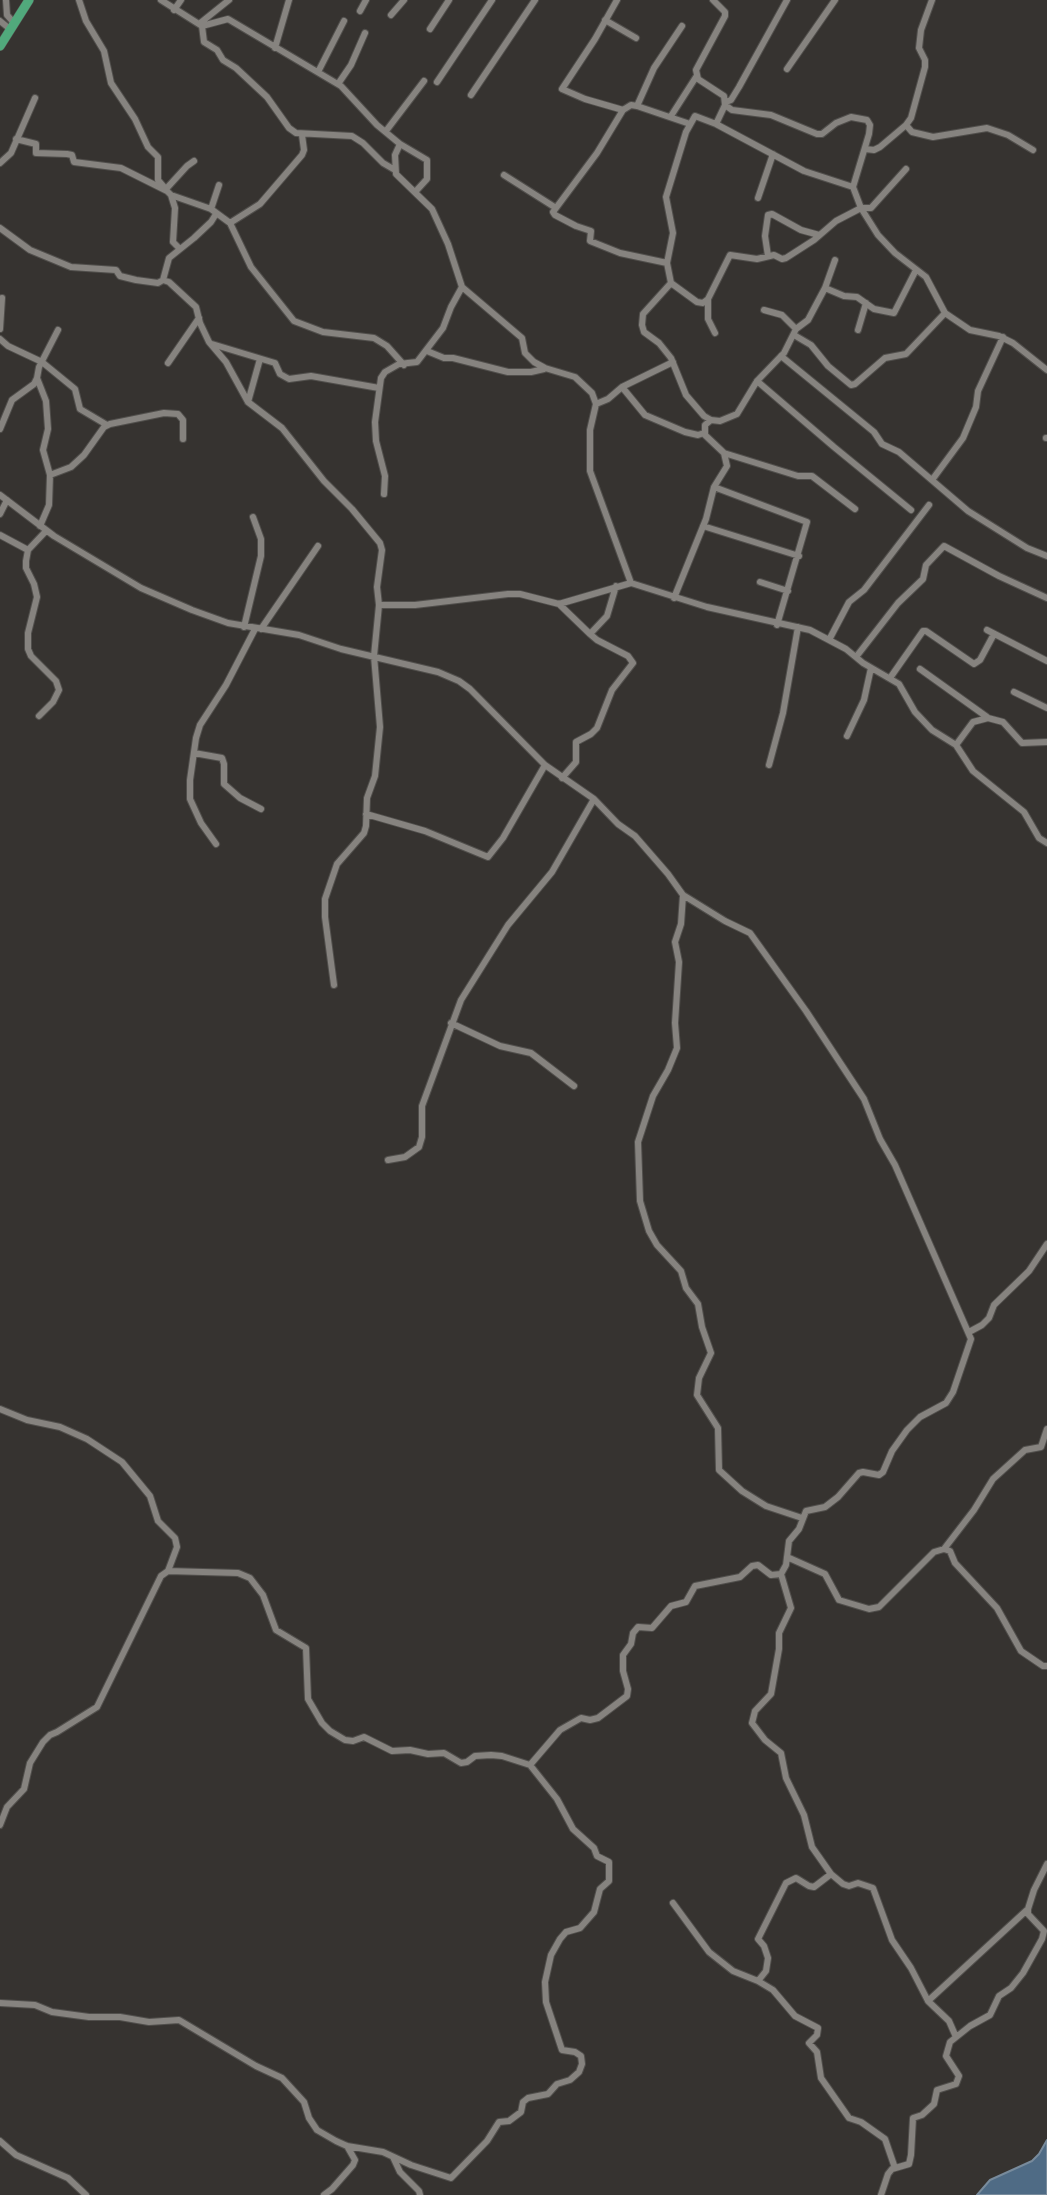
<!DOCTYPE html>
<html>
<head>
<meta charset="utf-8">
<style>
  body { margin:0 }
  canvas { display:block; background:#363330 }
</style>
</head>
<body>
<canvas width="1047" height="2195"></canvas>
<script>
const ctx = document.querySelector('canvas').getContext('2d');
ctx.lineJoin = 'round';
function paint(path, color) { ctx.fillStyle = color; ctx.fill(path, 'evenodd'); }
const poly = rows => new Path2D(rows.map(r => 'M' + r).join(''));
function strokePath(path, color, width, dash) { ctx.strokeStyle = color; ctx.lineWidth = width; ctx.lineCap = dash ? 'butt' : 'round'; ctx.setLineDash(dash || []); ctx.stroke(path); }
const water = poly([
  [1047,2140,1047,2195,977,2195,990,2180,1032,2161,1039,2154,1047,2140]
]);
paint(water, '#4f6b85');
strokePath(water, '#788b9c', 2);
const minor = poly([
  [6,0,7,15,14,23],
  [79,0,86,21,104,51,111,83,135,119,148,147,158,157,158,180,164,187],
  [161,0,202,26,228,19,341,86,377,125,400,144,427,160,427,179,416,191],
  [617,0,595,39,562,89,585,99,623,110],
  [713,0,725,12,725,16,696,70,698,79,724,96,725,105,732,110,771,115,817,134,822,134,836,123,851,117,867,120,870,125,869,134,853,187,861,208,878,235,895,253,926,277,945,313,970,330,999,336,1013,343,1047,370],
  [174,10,181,0],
  [360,11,366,0],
  [391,15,404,0],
  [605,20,636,38],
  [0,21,10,29],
  [199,24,229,0],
  [202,26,204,42,217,50,223,60,236,68,267,97,289,128,296,133,352,136,363,143,383,163,395,170],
  [430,29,449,0],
  [275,48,289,0],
  [787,69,835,0],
  [318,72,344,21],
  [437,82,492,0],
  [338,84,351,65,365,33],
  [471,95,535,0],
  [726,102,731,100,739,87,787,0],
  [725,105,716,124,695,116,686,132,666,197,673,233,667,263,671,283,643,314,642,325,644,332,659,343,671,358,686,395,704,416,711,420,720,421,737,414,757,381,784,353,796,329,808,320,825,288,844,296,857,297,874,309,894,313,916,270],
  [637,106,654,68,682,26],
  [671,116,696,77],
  [716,124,804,171,853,187],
  [906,125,912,132,933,137,987,128,1008,135,1033,150],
  [386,131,424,81],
  [16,139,36,144,36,153,67,154,72,155,74,162,121,168,167,191,171,195,211,209,219,185],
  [400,144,395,155,396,174,432,209,448,244,462,287,522,338,525,353,534,362,545,368,575,377,592,393,596,404,590,430,590,471,631,583],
  [865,149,874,150,880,147,906,125,911,118,925,67,925,60,919,48,921,30,932,0],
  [0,163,11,153,35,98],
  [504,175,556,208],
  [166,189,187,166,194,161],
  [171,195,175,208,173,242,179,248],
  [758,198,773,154],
  [211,209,230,223,260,204,302,155,304,150,302,135],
  [230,223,251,267,294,321,323,332,374,338,387,346,404,365],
  [0,228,30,250,71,267,116,270,120,276,136,280,158,283,163,280,169,282,196,307,200,323,209,342,226,362,248,402,282,428,324,481,352,509,380,543,382,550,377,587,379,605,374,656,380,727,375,776,367,798,366,826,364,833,337,864,325,899,325,917,334,985],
  [768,256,765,236,768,215,772,214,801,230,819,235],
  [667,263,620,253,590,241,591,231,576,226,555,215,553,212,597,153,623,110,631,105,637,106,690,124],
  [163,280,169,258,194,238,211,222,216,214],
  [671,283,697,302,703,303,708,299],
  [825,288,835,260],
  [764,310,782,315,796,329],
  [0,329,2,298],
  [858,330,866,303],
  [715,333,708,319,708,299,730,255,757,259,774,255,782,259,786,258,814,240,836,221,861,208,871,208,906,169],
  [794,335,811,345,828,366,851,385,855,384,885,358,906,354,945,313],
  [0,339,8,346,42,362,75,389,80,409,107,425],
  [212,344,275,363,280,374,289,379,311,376,379,388],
  [427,351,444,358,453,358,508,372,531,372,544,369],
  [781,356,874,432,882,444,899,452,968,511,1027,548,1047,556],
  [168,363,199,318],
  [757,381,834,447,911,510],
  [622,387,645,415,685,432,698,435,704,433],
  [248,402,260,359],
  [596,404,608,399,622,387,673,362],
  [0,429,12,400,34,384,37,378],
  [1046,438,1047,438],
  [724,453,798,476,812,476,855,509],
  [50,475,71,467,84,455,104,427,110,424,164,413,178,414,183,420,183,439],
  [932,480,963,438,976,407,978,391,1003,337],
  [714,487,807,522,777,625],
  [384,494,385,476,376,441,375,422,381,378,385,372,399,364,417,362,443,328,451,307,462,287],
  [0,495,54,536,141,588,192,610,228,623,299,635,341,649,438,672,459,681,470,689,545,765,594,799,618,824,635,836,668,874,683,895,725,921,750,933,806,1011,864,1099,880,1139,895,1165,971,1339,953,1392,946,1403,920,1417,907,1430,892,1451,883,1472,879,1475,863,1472,859,1473,838,1497,825,1507,806,1511,799,1529,789,1541,786,1565,781,1574,771,1575,758,1565,752,1566,740,1577,695,1586,686,1602,671,1606,652,1628,638,1627,633,1633,631,1644,623,1655,623,1671,628,1689,627,1696,598,1718,590,1720,581,1718,560,1730,530,1765,502,1756,491,1755,475,1756,467,1762,461,1763,444,1753,428,1754,410,1750,392,1751,364,1737,353,1741,345,1740,330,1731,322,1723,308,1699,306,1648,276,1630,263,1595,250,1578,238,1573,168,1571,161,1576,97,1707,57,1732,50,1735,43,1742,30,1763,24,1789,7,1807,0,1825],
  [0,514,7,500],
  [40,526,49,505,50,475,43,450,48,429,46,401,37,378,39,367,58,330],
  [703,526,799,556],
  [0,535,28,550],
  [760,582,788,591],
  [674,598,706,519,714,487,727,466,724,453,705,435,705,425,711,420],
  [559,604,590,634],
  [379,605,415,605,508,594,520,594,559,604,631,583,707,607,810,630,846,649,863,663,899,684,915,712,932,730,956,745,973,771,1024,812,1039,838,1047,843],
  [244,627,261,556,261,539,253,517],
  [261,629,318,546],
  [987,630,1047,661],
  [829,640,849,602,864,590,929,505],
  [856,657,898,603,923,579,926,565,944,546,999,576,1047,598],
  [920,669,987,717],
  [890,678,923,631,926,631,974,664,980,660,994,634],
  [1014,692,1047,708],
  [39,716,53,702,59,690,56,681,31,656,28,649,28,633,37,597,34,584,26,568,26,561,28,550,46,531],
  [847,736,864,700,871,668],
  [956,745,973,722,988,718,1003,722,1022,743,1047,742],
  [194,753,222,758,224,764,224,784,240,798,261,809],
  [769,765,783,713,798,627],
  [562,778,576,762,576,742,591,734,597,728,612,690,633,663,628,656,597,640,590,634,607,616,616,586],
  [366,814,425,831,488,857,503,838,545,765],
  [216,844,201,823,190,799,190,780,196,738,200,725,226,685,255,629],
  [683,895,681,924,675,942,679,962,675,1023,677,1048,668,1070,653,1096,638,1142,640,1201,649,1231,657,1245,681,1271,686,1288,698,1304,702,1327,711,1353,699,1378,697,1395,718,1428,719,1470,742,1491,766,1506,802,1518],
  [451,1023,500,1046,531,1053,574,1086],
  [388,1160,405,1157,419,1147,422,1137,422,1106,461,1000,508,925,552,872,594,799],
  [969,1332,982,1325,989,1318,994,1305,1029,1271,1047,1244],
  [0,1409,27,1420,60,1427,87,1439,122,1462,150,1496,158,1521,175,1538,177,1547,168,1571],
  [944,1549,974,1510,993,1479,1025,1450,1041,1447,1047,1429],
  [787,1557,825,1574,839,1600,869,1609,879,1607,934,1552,944,1549,950,1551,955,1563,997,1608,1021,1651,1043,1666,1047,1666],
  [781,1574,791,1608,779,1633,779,1649,771,1694,755,1711,752,1723,765,1740,781,1753,786,1778,804,1815,812,1847,831,1874,843,1884,849,1886,858,1883,873,1888,892,1940,911,1968,928,2001,949,2021,956,2037],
  [673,1903,709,1952,733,1971,758,1981,773,1990,795,2016,818,2028,817,2035,809,2043,817,2052,821,2078,849,2118,861,2122,885,2139,895,2168],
  [758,1981,766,1971,768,1958,764,1946,758,1939,786,1883,796,1878,809,1886,814,1887,831,1874],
  [928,2001,1028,1909],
  [0,2003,35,2005,52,2012,89,2017,120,2017,149,2022,179,2020,256,2066,282,2078,304,2102,309,2118,317,2130,336,2141,347,2146,383,2152,411,2165,451,2178,487,2141,499,2122,509,2121,521,2112,523,2102,528,2098,548,2094,557,2084,570,2080,579,2072,582,2064,581,2056,575,2052,562,2050,546,2002,545,1982,551,1955,560,1939,566,1932,580,1928,594,1912,600,1889,609,1881,609,1862,597,1856,594,1848,573,1829,557,1799,530,1765],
  [0,2141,16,2155,68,2178,86,2195],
  [393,2157,400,2172,419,2191,420,2195],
  [324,2195,332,2189,353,2165,355,2160,347,2146],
  [881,2195,888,2174,892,2169,909,2164,911,2155,913,2118,922,2115,934,2104,937,2090,956,2084,959,2076,946,2056,950,2042,970,2026,990,2015,999,1996,1011,1988,1023,1973,1042,1939,1044,1931,1028,1914,1028,1909,1034,1890,1047,1864]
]);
const highway = poly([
  [0,46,29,0]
]);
strokePath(minor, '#514f4c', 8);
strokePath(highway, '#514f4c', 10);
strokePath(minor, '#86837f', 6);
strokePath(highway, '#51a97c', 9);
</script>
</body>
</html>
